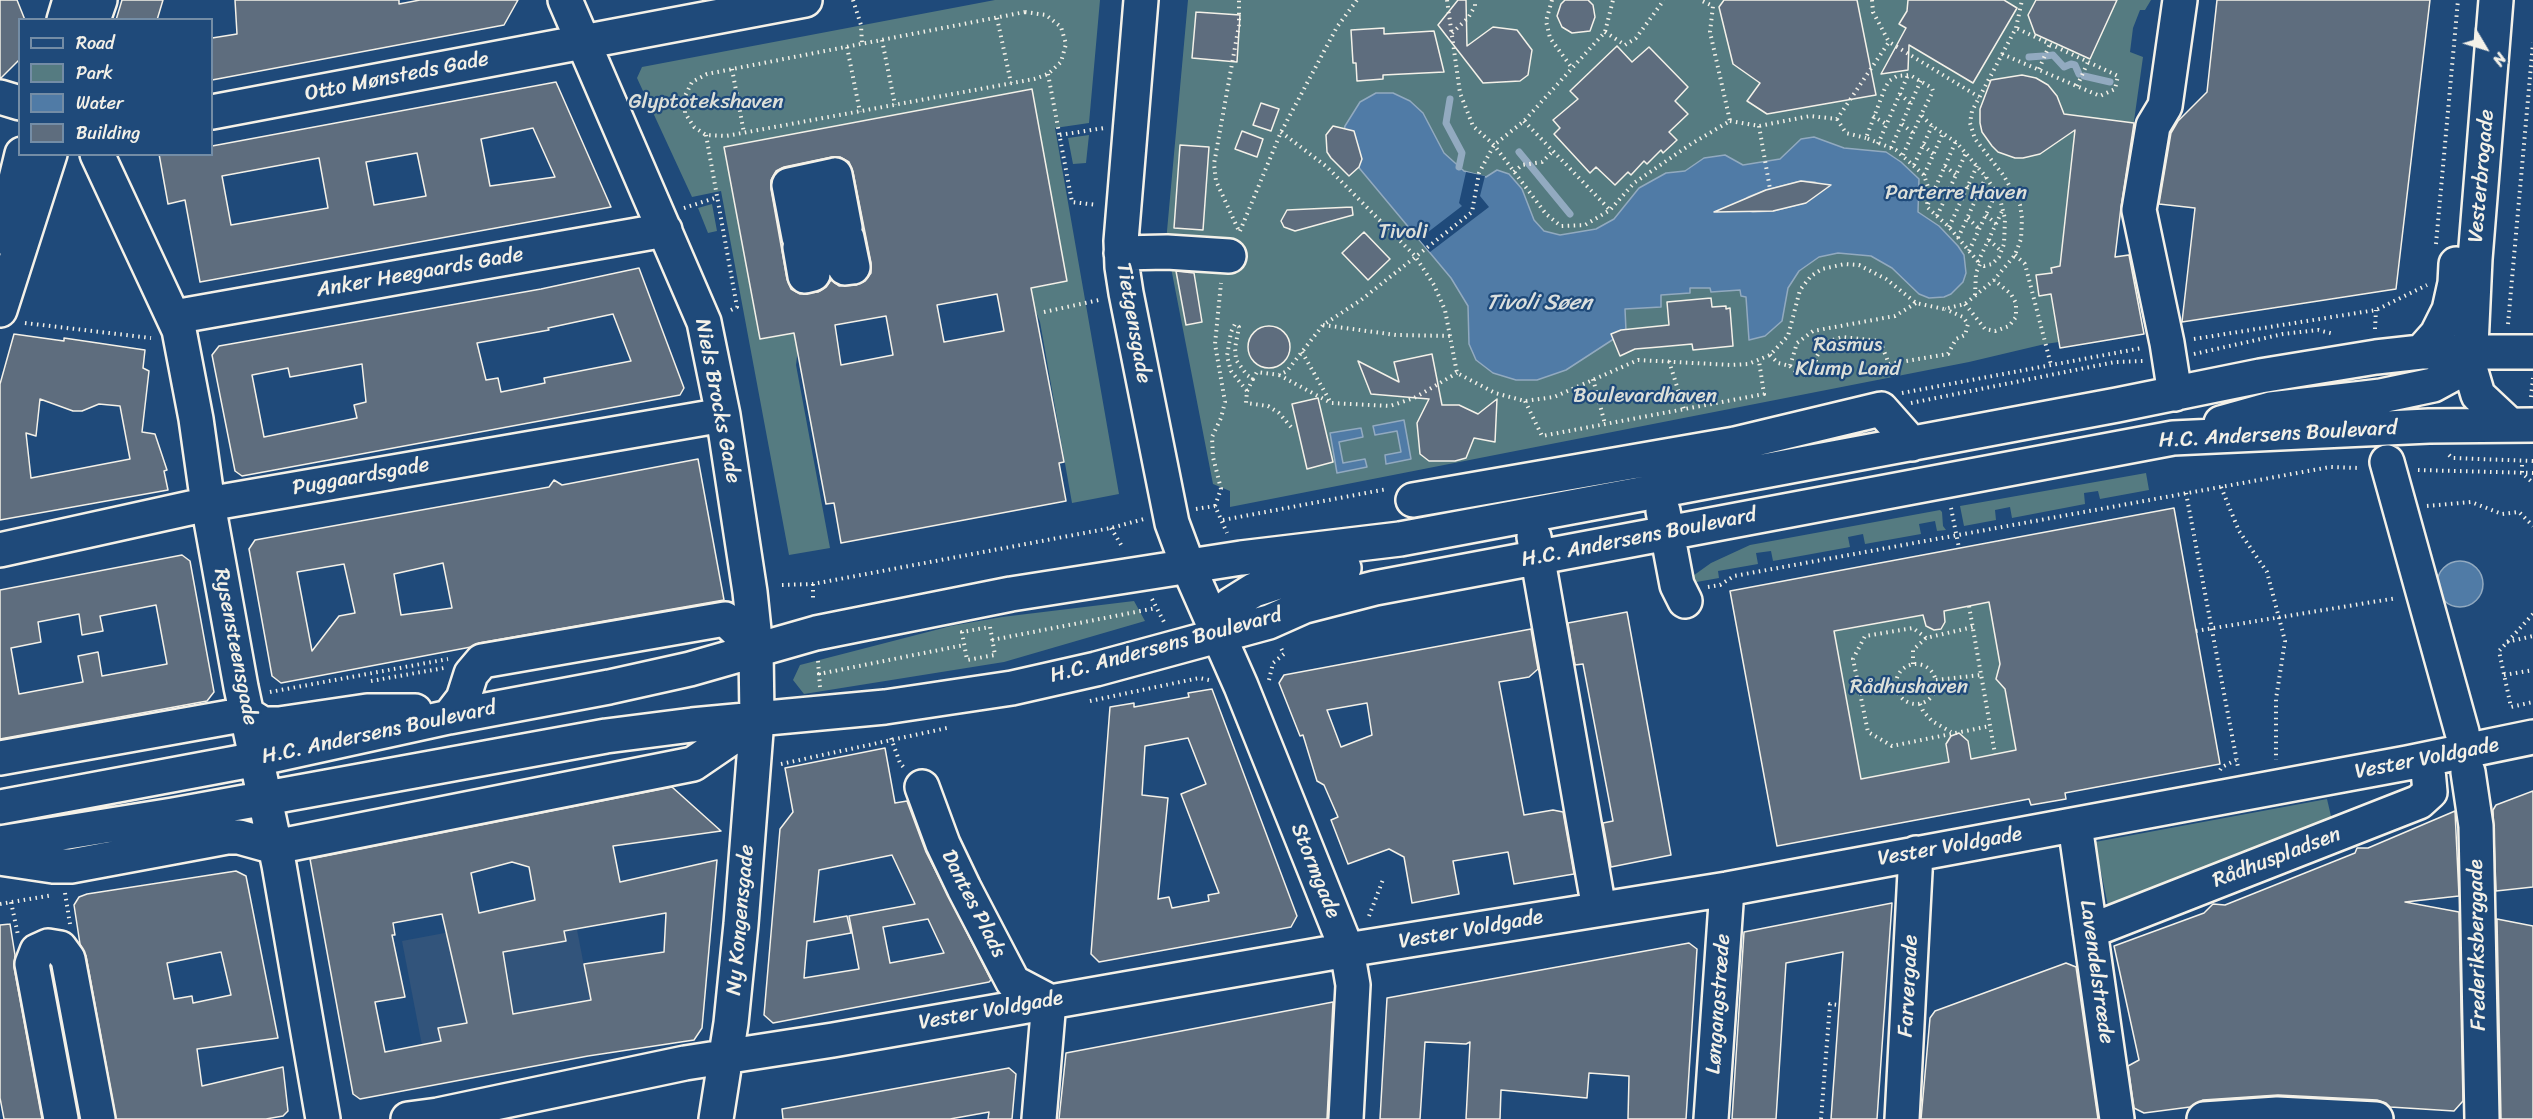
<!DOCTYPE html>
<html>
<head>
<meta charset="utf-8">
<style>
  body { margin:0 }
  #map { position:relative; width:2533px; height:1119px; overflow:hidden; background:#1f4a7a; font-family:Sriracha,sans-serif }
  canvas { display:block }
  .legend { position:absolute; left:18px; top:18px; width:195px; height:138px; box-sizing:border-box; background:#1f4a7a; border:2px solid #748da6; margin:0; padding:8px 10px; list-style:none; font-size:18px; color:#f4f1e8 }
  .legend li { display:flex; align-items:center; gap:12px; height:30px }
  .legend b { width:30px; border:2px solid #748da6 }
  .north { position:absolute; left:2455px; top:18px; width:60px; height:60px; -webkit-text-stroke:4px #1f4a7a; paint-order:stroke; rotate:128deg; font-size:16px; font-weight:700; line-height:24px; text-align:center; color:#f4f1e8 }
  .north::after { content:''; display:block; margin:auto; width:21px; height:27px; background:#f4f1e8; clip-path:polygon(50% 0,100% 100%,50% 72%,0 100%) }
</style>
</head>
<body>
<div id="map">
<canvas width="2533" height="1119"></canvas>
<ul class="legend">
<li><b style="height:8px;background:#1f4a7a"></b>Road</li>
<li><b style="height:16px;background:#557b81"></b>Park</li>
<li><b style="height:16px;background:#507ba6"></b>Water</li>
<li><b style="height:16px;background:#5e6d7e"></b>Building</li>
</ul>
<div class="north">N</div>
</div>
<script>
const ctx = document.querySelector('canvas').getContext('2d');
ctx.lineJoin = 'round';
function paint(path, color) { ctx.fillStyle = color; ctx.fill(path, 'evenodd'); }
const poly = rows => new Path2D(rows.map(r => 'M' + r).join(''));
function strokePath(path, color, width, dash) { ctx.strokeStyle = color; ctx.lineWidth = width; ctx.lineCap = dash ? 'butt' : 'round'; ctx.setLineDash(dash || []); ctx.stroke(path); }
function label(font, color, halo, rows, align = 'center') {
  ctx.font = font + ' Sriracha,sans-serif'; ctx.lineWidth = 4.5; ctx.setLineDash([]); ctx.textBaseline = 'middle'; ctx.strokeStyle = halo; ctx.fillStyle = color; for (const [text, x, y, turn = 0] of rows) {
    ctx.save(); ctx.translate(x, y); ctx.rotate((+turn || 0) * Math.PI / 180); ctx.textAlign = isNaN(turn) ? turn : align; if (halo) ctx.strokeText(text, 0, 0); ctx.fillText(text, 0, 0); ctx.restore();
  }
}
paint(poly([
  [573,909,601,1054,430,1087,402,941]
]), '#32547b');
paint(poly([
  [995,0,1100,0,1089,123,1055,128,1119,494,1072,503,1040,322,1027,289,1067,281,1031,89,724,147,760,339,800,331,796,365,830,548,789,555,721,191,692,197,637,78,642,67],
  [1188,0,2151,0,2145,10,2140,10,2133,28,2130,52,2143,57,2115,256,2131,254,2144,334,2060,348,2059,342,2045,344,1969,362,1230,507,1230,491,1213,484,1166,242],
  [1089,135,1086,163,1073,164,1068,138],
  [712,204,717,231,708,233,698,208],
  [2146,473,2149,490,2100,499,2098,491,2084,493,2085,504,2012,518,2010,507,1995,510,1996,520,1964,526,1960,506],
  [1940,510,1942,512,1943,526,1946,530,1937,531,1935,521,1919,524,1921,534,1865,544,1863,534,1848,537,1850,547,1773,561,1771,551,1756,553,1758,564,1718,571,1719,578,1691,583,1690,578,1711,563,1750,545],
  [1134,601,1145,621,1004,662,804,694,793,680,800,665,951,626,1002,617],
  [1993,601,1993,622,2001,668,2012,731,2020,750,1971,759,1968,741,1959,734,1951,736,1946,744,1949,762,1861,779,1834,631,1923,615,1934,630,1941,629,1945,622,1944,611],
  [2327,799,2334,829,2110,916,2095,842]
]), '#557b81');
const water = poly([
  [1376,93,1393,93,1410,101,1423,113,1444,153,1464,171,1486,177,1497,170,1509,174,1522,189,1534,220,1544,231,1560,235,1596,229,1614,219,1639,188,1666,173,1685,171,1704,158,1725,155,1743,165,1780,159,1801,139,1814,137,1844,148,1886,152,1901,162,1919,179,1918,212,1939,226,1958,246,1964,255,1966,273,1963,282,1951,294,1944,297,1929,298,1919,294,1892,268,1871,256,1838,253,1819,257,1799,271,1788,288,1782,321,1765,336,1749,340,1746,297,1741,296,1740,290,1711,292,1710,288,1690,288,1690,293,1661,295,1661,307,1625,309,1626,331,1566,370,1537,380,1516,380,1493,373,1476,360,1469,344,1468,306,1451,278,1350,157,1343,136,1345,126,1360,102,1376,93],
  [1801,181,1815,182,1822,187,1805,203,1773,211,1753,212,1733,207,1748,197,1766,190,1801,181],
  [1404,420,1411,459,1386,464,1385,455,1401,452,1397,431,1375,435,1373,426,1404,420],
  [1361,428,1363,437,1339,442,1343,463,1365,459,1367,467,1337,473,1330,433,1361,428],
  '2437 584a23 23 0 1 1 46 0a23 23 0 1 1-46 0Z'
]);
paint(water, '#507ba6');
strokePath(water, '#92aac0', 1.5);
paint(poly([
  [1466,172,1485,176,1480,196,1489,207,1430,252,1419,239,1462,206,1459,203]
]), '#1f4a7a');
strokePath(poly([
  [2046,56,2053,55,2064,67,2071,64,2075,65,2079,74],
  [2029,57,2043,56],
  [2084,76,2110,82],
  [1450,99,1446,123,1462,153,1459,167],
  [1519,152,1570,214]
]), '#92aac0', 7);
const building = poly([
  [0,0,17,0,25,20,20,20,20,59,0,79,0,0],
  [122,0,163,0,157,20,116,20,122,0],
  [235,0,399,0,399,4,420,0,518,0,504,25,212,80,212,38,237,34,235,0],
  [1458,0,1466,0,1467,46,1493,27,1517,30,1532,50,1528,75,1520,81,1483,83,1438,25,1458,0],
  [1565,0,1588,0,1593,5,1595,17,1590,31,1572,33,1562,27,1557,16,1561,4,1565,0],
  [1724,0,1857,0,1876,95,1767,114,1747,101,1760,83,1733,64,1719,7,1724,0],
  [1908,0,2004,0,2017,8,1973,83,1909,45,1908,70,1881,74,1906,28,1899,24,1907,11,1908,0],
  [2036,0,2117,0,2090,59,2035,34,2028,15,2036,0],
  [2217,0,2430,0,2396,289,2182,322,2195,208,2159,204,2171,133,2178,121,2207,92,2217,0],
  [1196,12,1240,15,1237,62,1192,58,1196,12],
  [1384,28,1384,34,1434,31,1444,72,1383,75,1383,79,1357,81,1356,63,1353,63,1351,30,1384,28],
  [1617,46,1632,62,1649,47,1688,87,1675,101,1688,114,1669,132,1677,140,1663,153,1661,150,1647,164,1644,161,1631,175,1628,172,1615,185,1596,167,1590,173,1554,134,1560,128,1553,120,1578,99,1570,91,1617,46],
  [2022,75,2036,78,2048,85,2057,96,2064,114,2134,123,2121,207,2115,257,2129,255,2144,334,2060,348,2051,294,2039,296,2036,275,2052,273,2051,268,2060,266,2075,130,2040,154,2023,158,2015,158,1998,152,1992,146,1982,132,1980,123,1980,109,1991,80,2022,75],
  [556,82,611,207,200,282,185,200,168,204,159,154,212,154,212,146,556,82],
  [533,128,555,177,490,186,481,139,533,128],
  [417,153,426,196,374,205,366,162,417,153],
  [319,158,328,208,231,225,222,176,319,158],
  [1032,89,1067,281,1031,288,1064,462,1059,463,1066,501,841,543,834,503,826,504,794,333,760,339,724,147,1032,89],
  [832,157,840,157,849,162,853,172,871,263,871,273,865,281,856,285,839,286,831,280,826,287,818,292,800,294,791,289,787,279,771,189,771,180,776,171,784,167,832,157],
  [997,294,1004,331,944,342,937,305,997,294],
  [886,316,893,355,841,365,835,325,886,316],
  [1261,103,1279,109,1271,131,1253,125,1261,103],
  [1333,126,1354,131,1362,159,1359,167,1349,176,1331,158,1327,152,1326,135,1333,126],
  [1242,131,1263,139,1257,157,1235,149,1242,131],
  [1180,145,1209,147,1203,230,1174,228,1180,145],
  [1801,181,1831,185,1806,203,1773,211,1714,212,1766,190,1801,181],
  [1352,207,1353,215,1295,231,1284,227,1281,221,1287,210,1352,207],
  [1364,232,1390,259,1368,280,1342,253,1364,232],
  [639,268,684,388,680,395,242,476,235,471,212,355,219,346,541,289,639,268],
  [613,314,631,361,544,378,545,383,501,392,498,378,486,380,477,343,549,330,548,328,613,314],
  [362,364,366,402,354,405,357,418,264,437,252,375,288,368,290,377,362,364],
  [1176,271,1194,273,1202,322,1186,325,1176,271],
  [1711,298,1712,307,1726,306,1726,309,1730,308,1733,346,1693,350,1692,344,1659,347,1635,349,1620,356,1611,334,1621,330,1669,325,1667,302,1711,298],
  '1248 347a21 21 0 1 1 42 0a21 21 0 1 1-42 0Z',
  [14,334,64,341,64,338,145,350,143,368,149,371,142,432,155,434,167,470,164,471,168,490,0,520,0,384,14,334],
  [40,399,73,411,82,411,99,404,120,406,130,459,31,478,26,433,36,436,40,399],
  [1432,354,1442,405,1459,405,1478,414,1497,399,1495,442,1474,438,1466,458,1455,461,1429,461,1420,454,1417,423,1429,399,1371,394,1358,361,1399,382,1394,362,1432,354],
  [1318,398,1333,462,1307,469,1292,404,1318,398],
  [698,459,724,600,479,643,471,647,281,683,272,676,249,549,255,540,549,487,554,480,562,485,698,459],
  [443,563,452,608,401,615,394,574,443,563],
  [344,564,355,613,339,616,312,651,297,572,344,564],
  [2174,508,2220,764,2065,793,2066,799,2031,805,2029,799,1777,846,1730,591,2174,508],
  [1989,602,2000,664,1996,679,2005,689,2016,750,1971,759,1968,741,1959,733,1951,736,1946,744,1949,762,1861,779,1834,631,1923,615,1926,626,1934,630,1941,629,1945,622,1944,611,1989,602],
  [182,555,190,561,214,692,207,701,0,739,0,590,182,555],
  [156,605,167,664,102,676,98,652,78,656,83,682,19,694,11,648,41,642,38,622,79,614,82,635,103,631,100,616,156,605],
  [1627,612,1671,855,1611,867,1603,823,1613,821,1583,664,1575,665,1568,623,1627,612],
  [1531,629,1538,669,1529,677,1499,682,1524,815,1553,810,1563,812,1574,874,1514,884,1508,852,1453,861,1459,894,1412,903,1404,857,1389,849,1348,864,1331,820,1338,817,1324,785,1317,781,1303,735,1300,736,1279,683,1284,675,1531,629],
  [1367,703,1372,735,1341,747,1327,710,1367,703],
  [1212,689,1297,916,1291,927,1099,962,1091,954,1110,707,1134,703,1134,707,1189,697,1188,693,1212,689],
  [1188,738,1206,784,1181,794,1219,893,1208,895,1209,901,1172,908,1169,897,1158,899,1168,798,1142,795,1145,746,1188,738],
  [885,748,895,803,907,801,926,852,991,980,989,982,773,1023,764,1015,780,829,793,812,785,768,885,748],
  [892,855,915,904,849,916,859,969,804,978,807,941,851,933,847,916,814,922,819,870,892,855],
  [928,919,944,953,890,963,883,927,928,919],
  [672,787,721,831,613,846,620,882,717,860,702,1028,694,1040,588,1056,360,1099,353,1094,310,859,672,787],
  [512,862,529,867,535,900,479,913,471,873,512,862],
  [666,913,664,952,584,964,591,1000,513,1014,503,952,566,941,564,931,666,913],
  [442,914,467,1023,438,1028,441,1041,385,1052,375,1002,405,997,392,935,395,935,393,923,442,914],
  [2533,791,2533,887,2496,891,2493,810,2496,805,2533,791],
  [2455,811,2459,896,2405,902,2459,912,2463,1101,2454,1111,2390,1107,2386,1103,2377,1100,2278,1095,2203,1100,2190,1107,2144,1113,2134,1108,2128,1066,2139,1060,2114,946,2204,913,2213,904,2225,905,2355,853,2357,848,2368,848,2455,811],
  [236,871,246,876,278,1038,197,1049,202,1086,283,1067,288,1111,283,1116,266,1119,116,1119,86,956,80,944,74,905,79,897,87,894,236,871],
  [221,952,231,995,193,1003,192,996,174,999,167,963,221,952],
  [1892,903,1877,1119,1831,1119,1843,952,1786,963,1776,1119,1732,1119,1744,932,1892,903],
  [2497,919,2533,926,2533,1119,2501,1119,2497,919],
  [10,924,15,955,14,967,42,1119,4,1119,0,1098,0,925,10,924],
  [1689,943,1697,949,1686,1119,1628,1119,1629,1076,1589,1073,1587,1098,1501,1090,1500,1119,1466,1119,1470,1042,1466,1044,1425,1042,1420,1119,1380,1119,1387,998,1689,943],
  [2066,963,2076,967,2098,1119,1921,1119,1930,1018,1935,1011,2066,963],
  [1333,1002,1327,1119,1059,1119,1066,1053,1333,1002],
  [1009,1068,1016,1074,1012,1119,988,1119,989,1112,950,1119,783,1119,782,1109,1009,1068]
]);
paint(building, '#5e6d7e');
strokePath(building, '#f4f1e8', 1.5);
const minor = poly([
  [565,0,704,322,723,415,750,592,756,649,757,719,741,924,731,1023,716,1119],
  [1141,0,1121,241,1122,267,1126,293,1172,523,1188,566,1241,686,1347,950,1353,985,1346,1119],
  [2496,0,2475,259,2470,368,2478,395,2510,425],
  [64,20,70,0],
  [93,20,100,0],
  [0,97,20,103],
  [212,112,805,0],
  [97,154,179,330,196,419,208,504,241,687,279,865,323,1119],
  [835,175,845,228,837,230,828,187,799,193,807,235,799,237,789,185,835,175],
  [2,237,22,154],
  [847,238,853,267,845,268,842,256,810,261,813,274,805,276,800,247,809,245,812,256,822,254,821,249,828,248,828,253,841,251,839,240,847,238],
  [1121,253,1167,252,1229,256],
  [0,310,50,154],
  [174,317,665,230],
  [2421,352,2437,334,2449,310,2455,283,2456,264],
  [2175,394,2167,343,2139,210,2153,126,2165,106,2180,0],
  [2221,423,2271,409,2381,396,2433,385,2455,373,2471,352],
  [2387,462,2462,732],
  [1413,500,1735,444,1881,409,1912,444],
  [1663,511,1677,585,1685,601],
  [1534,537,1599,909],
  [0,550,208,504,723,415],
  [1219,635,1224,614,1230,605,1254,590,1303,574,1344,568],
  [247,714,263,724,279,724,367,711,415,711],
  [449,717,463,699,471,674,482,661,725,619,756,649],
  [0,758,247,714],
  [2468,772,2476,826,2482,1119],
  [922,787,943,844,964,888,1013,982,1049,1001],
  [0,807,257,759,449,717,609,687,690,669,816,633,1011,594,1241,558,1400,539,2117,405,2260,376,2376,357,2421,352,2533,352],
  [2075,825,2117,1119],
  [0,843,173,815,606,736,692,725,885,707,1012,688,1096,669,1269,622,1305,606,1375,588,2173,438,2429,426,2533,425],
  [0,858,53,866,71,866,227,837,239,837,275,847,693,764,756,721],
  [2090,931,2419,802,2430,792,2427,759],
  [61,1119,32,964,37,951,48,946,60,948,68,959,98,1119],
  [408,1119,438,1115,685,1063,833,1040,1347,950,1727,889,2407,763,2533,737],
  [1039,1119,1049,1001],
  [1711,1119,1727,889],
  [1902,1119,1916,853],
  [2204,1119,2277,1114,2376,1119]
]);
strokePath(minor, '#f4f1e8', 38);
strokePath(poly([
  [853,0,861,25,862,44],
  [1447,0,1460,93,1473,126,1494,145,1546,214,1561,226,1585,225,1610,210,1634,183,1691,144,1730,121,1710,32,1713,6,1700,0],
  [1552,0,1546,21,1550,38,1572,68],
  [1872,0,1873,12,1889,42],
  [1025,12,1046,15,1061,27,1066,44,1061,62,1048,74,1034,79,726,136,706,135,694,127,685,113,685,96,692,82,707,74,1025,12],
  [997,18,1011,83],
  [1605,32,1625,45,1636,38,1664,0],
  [1452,33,1468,18,1475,6,1475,0],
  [882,40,895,105],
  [847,47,860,112],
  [2002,54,2100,96,2115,89,2118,76,2016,28],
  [732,69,744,133],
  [2039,69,2050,44],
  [1048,74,1072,202,1097,205],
  [2077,86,2088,62],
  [1900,94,1911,104],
  [1873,116,1886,124],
  [1837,119,1846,133,1866,138],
  [1524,121,1610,210],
  [1730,121,1759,126,1810,116,1837,119,1889,42,1979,97],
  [1902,124,1913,133],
  [1759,126,1770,189],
  [1281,132,1327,167,1415,256,1434,285,1445,310,1457,373,1495,393,1525,401,1554,397,1638,360,1731,365,1748,364,1770,355,1788,336,1800,290,1811,276,1822,269,1845,264,1859,265,1886,279,1916,303,1944,309,1965,304,1994,280,2015,255,2021,239,2022,218,2020,205,2004,176,1975,139,1970,123,1972,111,2016,28,2022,0],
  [706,135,737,307,729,311],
  [1060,135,1104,128],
  [1878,144,1908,75],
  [1923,145,1934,155],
  [1891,148,1921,80],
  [1903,155,1921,115],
  [1914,165,1932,126],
  [1945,166,1956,175],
  [1514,172,1522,165,1542,162,1553,151],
  [1924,175,1943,133],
  [1967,186,1977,196],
  [1928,204,1956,141],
  [684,208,718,197],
  [1986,215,1996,224],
  [1937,216,1966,153],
  [1968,218,1979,229],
  [1949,227,1977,166],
  [1238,229,1216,181,1214,164,1239,25,1239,0],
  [1240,231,1281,132,1337,27,1357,0],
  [1958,238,1986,177],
  [1989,240,2001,251],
  [2436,244,2458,0],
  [1969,251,1996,193],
  [2015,255,2025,264,2051,365],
  [1978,262,2003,209],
  [1975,295,1976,273,1980,264,1984,266,1992,264,1999,257,2004,244,2005,219,2000,199,1986,177,1957,143,1932,126,1921,115,1933,91,1932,88,1910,75,1897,76,1889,81,1885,88,1866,138,1896,150,1924,175,1928,187,1927,207,1949,227,1980,264],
  [1965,304,1985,329,1995,331,2009,326,2016,317,2016,303,2011,294,1994,280],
  [1044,312,1099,300],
  [25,323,151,338],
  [2508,324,2533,43],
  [1323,325,1396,335,1451,336],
  [2375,329,2376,310],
  [2194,339,2376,310,2427,285],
  [1302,352,1331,403],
  [2194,354,2283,334,2318,330,2334,334],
  [1770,355,1778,363,1790,366,1797,343,1813,331,1895,316,1916,303],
  [1669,361,1684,409],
  [1790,366,1800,376,1816,373,1816,358,1824,343,1842,337,1880,341,1889,364,1948,354,1956,339,1965,335,1968,324,1963,317,1945,309],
  [1279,375,1331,403,1390,406,1414,398,1457,373],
  [1593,379,1605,424],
  [1247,391,1253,379],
  [1902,393,2142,348],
  [2531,397,2533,378],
  [1525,401,1542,436,1764,394,1759,361],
  [1911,403,2115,362,2143,361],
  [1291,427,1279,413,1268,406,1246,403,1247,391,1231,371,1227,356,1231,332,1235,324,1239,327,1235,348,1236,360,1247,375,1253,379,1257,372,1279,375,1287,371,1323,325,1361,300,1472,212,1479,173,1494,145,1524,121,1605,32,1613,0],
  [2449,455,2452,458,2533,461],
  [2522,465,2522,473,2533,483],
  [2418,470,2533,473],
  [2221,487,2239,531,2267,572,2285,641,2276,699,2276,760],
  [2186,493,2238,767],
  [1215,506,1221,489,1213,457,1212,437,1221,418,1225,402,1215,344,1221,283],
  [2427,506,2471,502,2502,514,2519,512,2533,526],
  [1951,508,1959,548],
  [1196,509,1215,506,1227,533],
  [1223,520,1387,489],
  [1111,528,1123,548],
  [813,584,813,599],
  [782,585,813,584,1111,528,1144,519],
  [1708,587,1720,585,1734,576,2166,497,2330,467,2360,468],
  [1152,599,1164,622],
  [1969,606,1995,754],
  [2533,614,2499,651,2511,707,2533,702],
  [990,627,995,655,967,660,962,632,990,627],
  [2196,631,2397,598],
  [1926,638,1913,628,1865,636,1853,659,1868,732,1892,746,1990,726],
  [992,640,1156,608],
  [2507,642,2533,636],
  [818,661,819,674],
  '1896 684a20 20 0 1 1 40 0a20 20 0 1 1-40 0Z',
  [1913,664,1913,650,1926,638,1973,627],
  [2504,675,2533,670],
  [1269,680,1273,663,1284,654,1280,646],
  [1936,680,1981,675],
  [371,681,444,668],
  [820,687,819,674,964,645],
  [270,692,448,659],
  [1860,694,1896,688],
  [1090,701,1199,678,1209,680],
  [1920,704,1923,711,1932,721,1951,732],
  [891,738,900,763,905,769],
  [781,764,947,728],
  [2220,770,2222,767,2236,760],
  [65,893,70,924],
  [11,902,18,935],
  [0,904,53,895],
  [1369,916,1384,877],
  [1821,1119,1830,1004,1839,1005]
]), '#f4f1e8', 4, [1.5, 4.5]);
strokePath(minor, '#1f4a7a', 33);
label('21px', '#f4f1e8', '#1f4a7a', [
  ["Otto Mønsteds Gade",397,77,-11],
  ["Vesterbrogade",2482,176,-85],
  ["Anker Heegaards Gade",420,273,-10],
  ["Tietgensgade",1133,323,80],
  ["Niels Brocks Gade",717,401,79],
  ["H.C. Andersens Boulevard",2278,435,-3],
  ["Puggaardsgade",361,477,-10],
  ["H.C. Andersens Boulevard",1639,538,-11],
  ["H.C. Andersens Boulevard",1166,646,-15],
  ["Rysensteensgade",235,647,79],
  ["H.C. Andersens Boulevard",379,733,-12],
  ["Vester Voldgade",2427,759,-11],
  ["Vester Voldgade",1950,847,-10],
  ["Rådhuspladsen",2277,858,-21],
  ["Stormgade",1315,871,68],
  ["Dantes Plads",973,904,63],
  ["Ny Kongensgade",741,920,-85],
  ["Vester Voldgade",1471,930,-10],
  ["Frederiksberggade",2478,945,-91],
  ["Lavendelstræde",2096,972,82],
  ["Farvergade",1909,986,-87],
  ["Løngangstræde",1719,1004,-86],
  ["Vester Voldgade",991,1011,-10]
]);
label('21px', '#dcdfd9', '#1f4a7a', [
  ["Glyptotekshaven",706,103],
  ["Parterre Haven",1956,194],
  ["Tivoli",1403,233],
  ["Rasmus",1848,346],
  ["Klump Land",1848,370],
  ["Boulevardhaven",1645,397],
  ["Rådhushaven",1909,688]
]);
label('italic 22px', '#dbdfde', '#1f4a7a', [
  ["Tivoli Søen",1539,303]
]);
</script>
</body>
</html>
